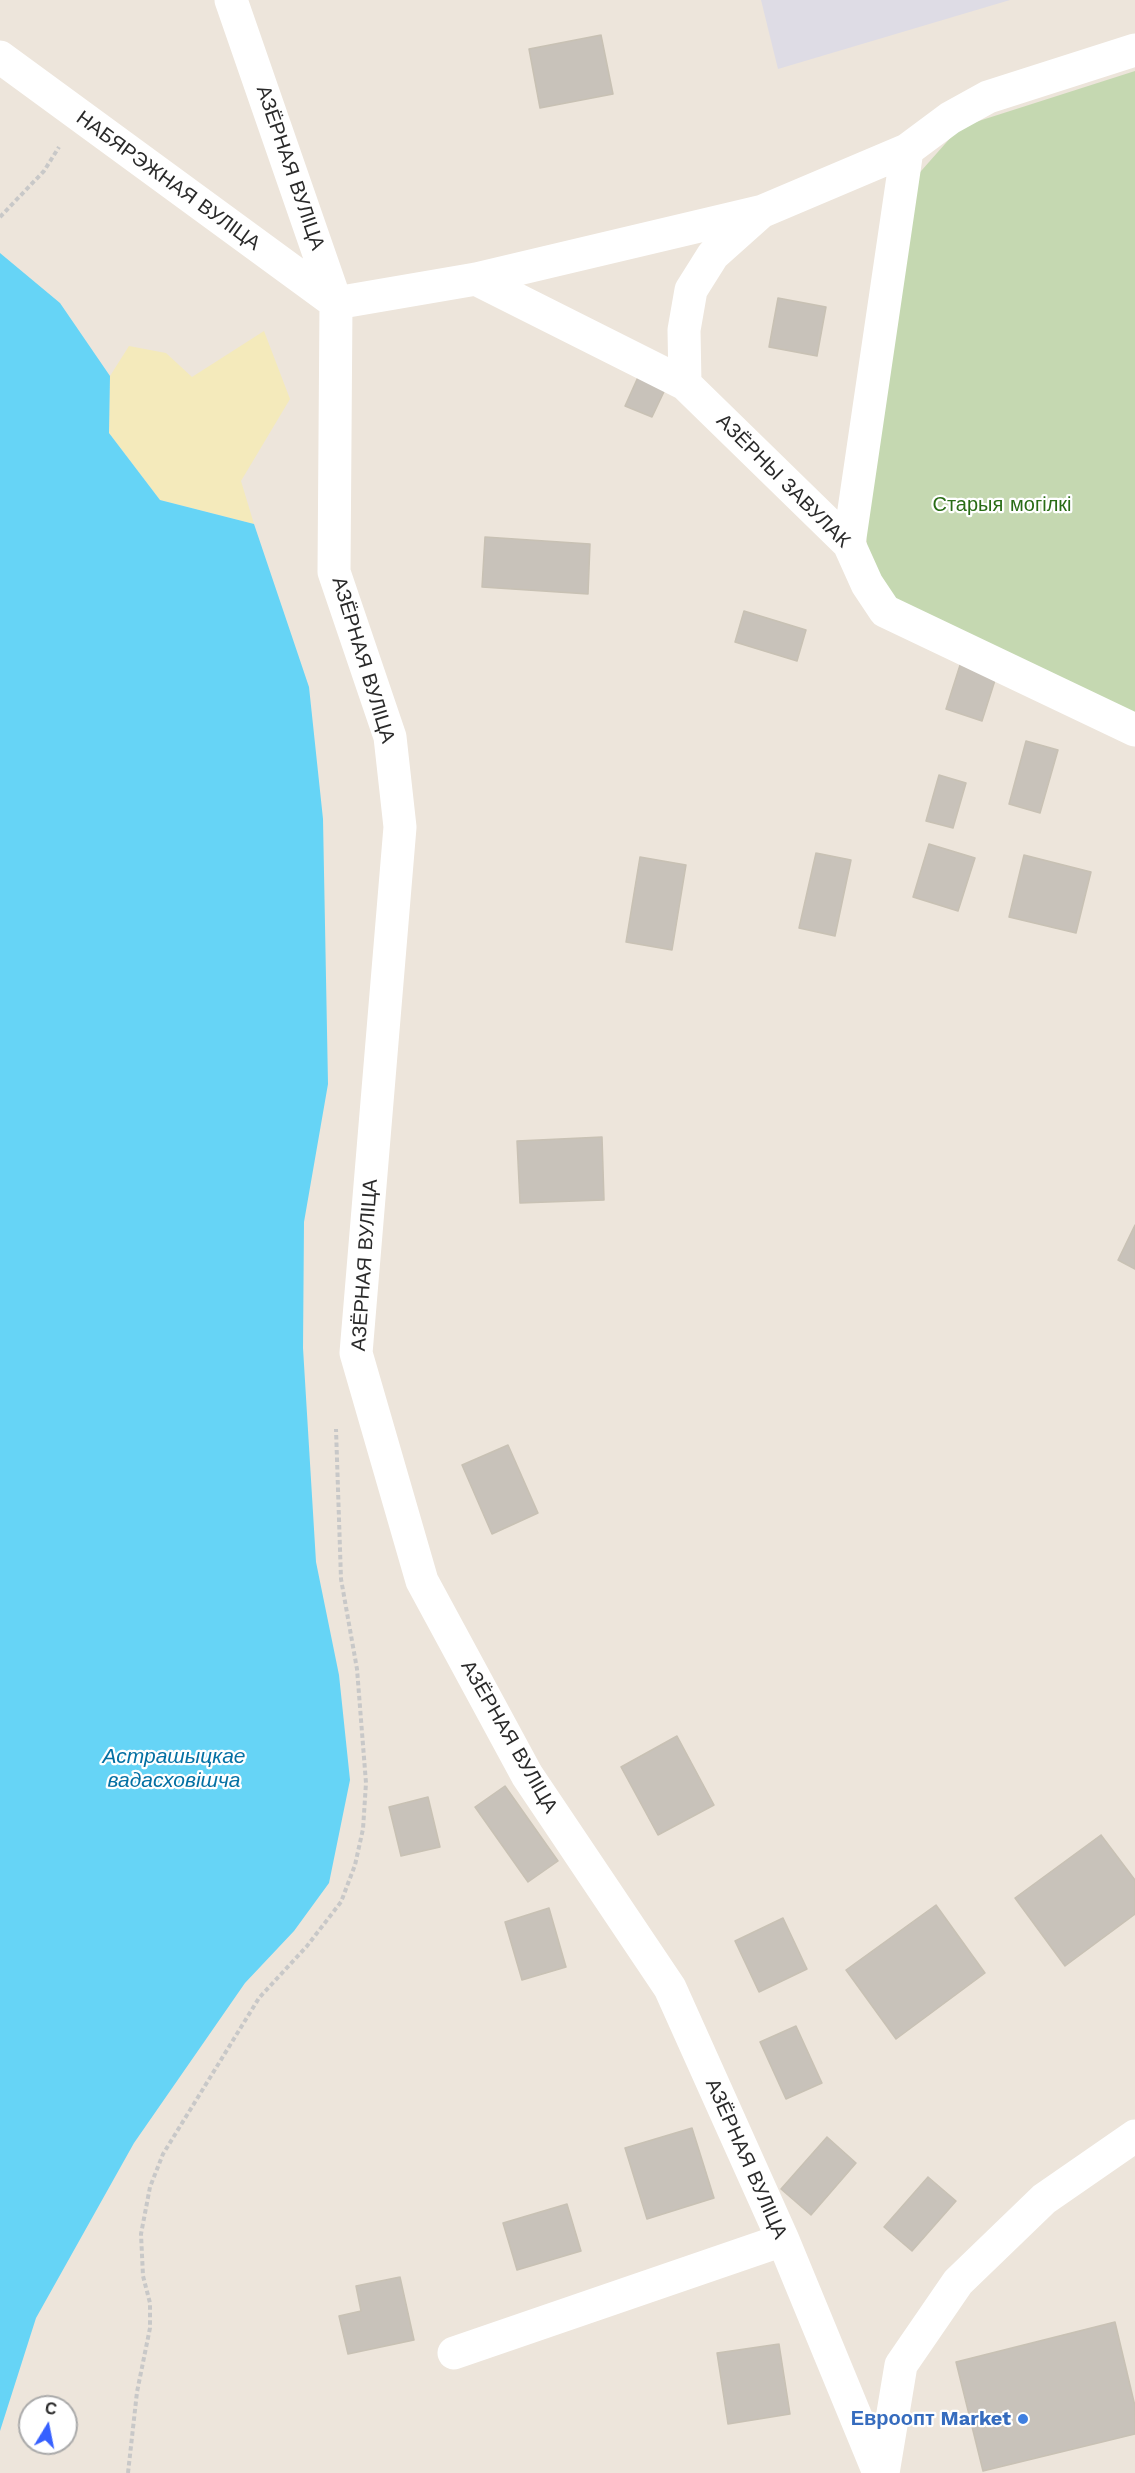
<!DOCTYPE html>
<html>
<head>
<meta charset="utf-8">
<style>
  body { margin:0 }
  #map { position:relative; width:1135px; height:2473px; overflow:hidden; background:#ede5db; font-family:"Work Sans",sans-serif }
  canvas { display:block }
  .north { position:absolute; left:18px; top:2395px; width:60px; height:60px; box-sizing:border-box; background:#fff; border:2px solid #aaa; border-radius:50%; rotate:10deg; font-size:16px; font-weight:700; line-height:24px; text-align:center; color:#2a2a2a }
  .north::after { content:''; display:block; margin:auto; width:21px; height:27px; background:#3660ff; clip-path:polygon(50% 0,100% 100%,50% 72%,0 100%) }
</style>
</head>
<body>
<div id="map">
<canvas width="1135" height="2473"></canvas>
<div class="north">С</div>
</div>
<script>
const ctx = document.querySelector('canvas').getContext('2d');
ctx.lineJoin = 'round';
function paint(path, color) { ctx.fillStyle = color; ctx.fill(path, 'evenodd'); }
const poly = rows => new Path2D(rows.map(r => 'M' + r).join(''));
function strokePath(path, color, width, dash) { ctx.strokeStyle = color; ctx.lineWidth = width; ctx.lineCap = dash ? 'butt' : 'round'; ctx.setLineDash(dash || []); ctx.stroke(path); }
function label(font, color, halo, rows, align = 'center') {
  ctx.font = font + ' "Work Sans",sans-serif'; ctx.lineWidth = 4.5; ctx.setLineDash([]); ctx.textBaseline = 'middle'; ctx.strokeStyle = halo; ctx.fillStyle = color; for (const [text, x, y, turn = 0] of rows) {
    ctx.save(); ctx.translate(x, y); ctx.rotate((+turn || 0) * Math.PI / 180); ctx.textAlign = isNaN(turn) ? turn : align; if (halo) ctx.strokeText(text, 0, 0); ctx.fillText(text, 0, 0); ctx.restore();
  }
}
paint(poly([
  [761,0,1010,0,778,69]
]), '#dedce5');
paint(poly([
  [264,331,290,399,241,481,254,524,160,500,109,433,110,376,129,346,166,353,192,377]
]), '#f4eabb');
paint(poly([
  [1135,71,1135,713,894,607,870,570,864,520,914,179,960,127]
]), '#c5d8b1');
paint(poly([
  [0,253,60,303,110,376,109,433,160,500,254,524,309,687,323,819,328,1084,304,1222,303,1348,316,1562,339,1675,350,1780,329,1883,294,1931,245,1983,134,2143,36,2318,0,2431]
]), '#66d4f6');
const building = poly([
  [601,35,613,94,540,108,529,49,601,35],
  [778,298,826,307,817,356,769,347,778,298],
  [643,366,670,379,652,417,625,406,643,366],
  [485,537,590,544,588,594,482,587,485,537],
  [744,611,806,630,797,661,735,642,744,611],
  [961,662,997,674,982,721,946,709,961,662],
  [1026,741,1058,750,1040,813,1009,804,1026,741],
  [939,775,966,783,953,828,926,821,939,775],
  [929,844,975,858,958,911,913,897,929,844],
  [816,853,851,860,835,936,799,928,816,853],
  [1024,855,1091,872,1076,933,1009,917,1024,855],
  [640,857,686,865,672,950,626,942,640,857],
  [602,1137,604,1200,520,1203,517,1141,602,1137],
  [1135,1225,1135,1269,1118,1260,1135,1225],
  [508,1445,538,1513,492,1534,462,1465,508,1445],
  [677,1736,714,1805,658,1835,621,1767,677,1736],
  [505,1786,558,1861,528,1882,475,1807,505,1786],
  [428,1797,440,1847,401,1856,389,1807,428,1797],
  [1101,1835,1135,1880,1135,1914,1065,1966,1015,1898,1101,1835],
  [936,1905,985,1973,896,2039,846,1970,936,1905],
  [549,1908,566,1967,522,1980,505,1922,549,1908],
  [783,1918,807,1969,759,1992,735,1941,783,1918],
  [796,2026,822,2083,786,2099,760,2042,796,2026],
  [692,2128,714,2198,647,2219,625,2148,692,2128],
  [827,2137,856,2163,811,2215,781,2189,827,2137],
  [928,2177,956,2201,912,2251,884,2227,928,2177],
  [567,2204,581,2251,517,2270,503,2223,567,2204],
  [400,2277,414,2340,348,2354,339,2316,361,2311,356,2286,400,2277],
  [1115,2322,1135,2406,1135,2434,983,2471,956,2362,1115,2322],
  [779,2344,790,2414,728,2424,717,2353,779,2344]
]);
paint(building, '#c8c2ba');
strokePath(building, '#c8c1b4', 1.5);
strokePath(poly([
  [0,217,44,171,59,147],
  [128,2473,137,2392,150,2328,150,2303,143,2276,141,2234,150,2187,163,2154,259,1998,307,1946,341,1902,355,1865,363,1829,366,1783,357,1669,341,1579,336,1429]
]), '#c8c8c8', 4, [4.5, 3]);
strokePath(poly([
  [231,0,336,303,334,572,390,737,400,827,356,1353,422,1581,527,1775,670,1988,783,2240,879,2473],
  [0,57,336,303,476,279,763,211,907,150,950,118,988,97,1135,50],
  [476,279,685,384,849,544,867,584,885,611,1135,730],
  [685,384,684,330,691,290,713,255,760,213],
  [849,544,907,150],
  [454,2353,783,2240],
  [883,2473,901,2365,958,2282,1044,2199,1135,2136]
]), '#fff', 33);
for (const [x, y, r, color] of [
  [1023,2419,6,"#3f7fe0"]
]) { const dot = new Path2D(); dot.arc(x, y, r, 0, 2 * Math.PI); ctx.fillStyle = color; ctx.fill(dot); strokePath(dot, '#fff', 2); }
label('20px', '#2a2a2a', '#fff', [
  ["АЗЁРНАЯ ВУЛІЦА",290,168,71],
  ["НАБЯРЭЖНАЯ ВУЛІЦА",168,181,36],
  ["АЗЁРНЫ ЗАВУЛАК",783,481,45],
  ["АЗЁРНАЯ ВУЛІЦА",363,660,73],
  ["АЗЁРНАЯ ВУЛІЦА",365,1265,-86],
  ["АЗЁРНАЯ ВУЛІЦА",509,1737,60],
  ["АЗЁРНАЯ ВУЛІЦА",746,2159,66]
]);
label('20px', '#296c15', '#fff', [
  ["Старыя могілкі",1002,505]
]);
label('bold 20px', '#366cbe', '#fff', [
  ["Евроопт Market",1011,2419]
], 'right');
label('italic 21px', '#0470a3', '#fff', [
  ["Астрашыцкае",174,1757],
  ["вадасховішча",174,1781]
]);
</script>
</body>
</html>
